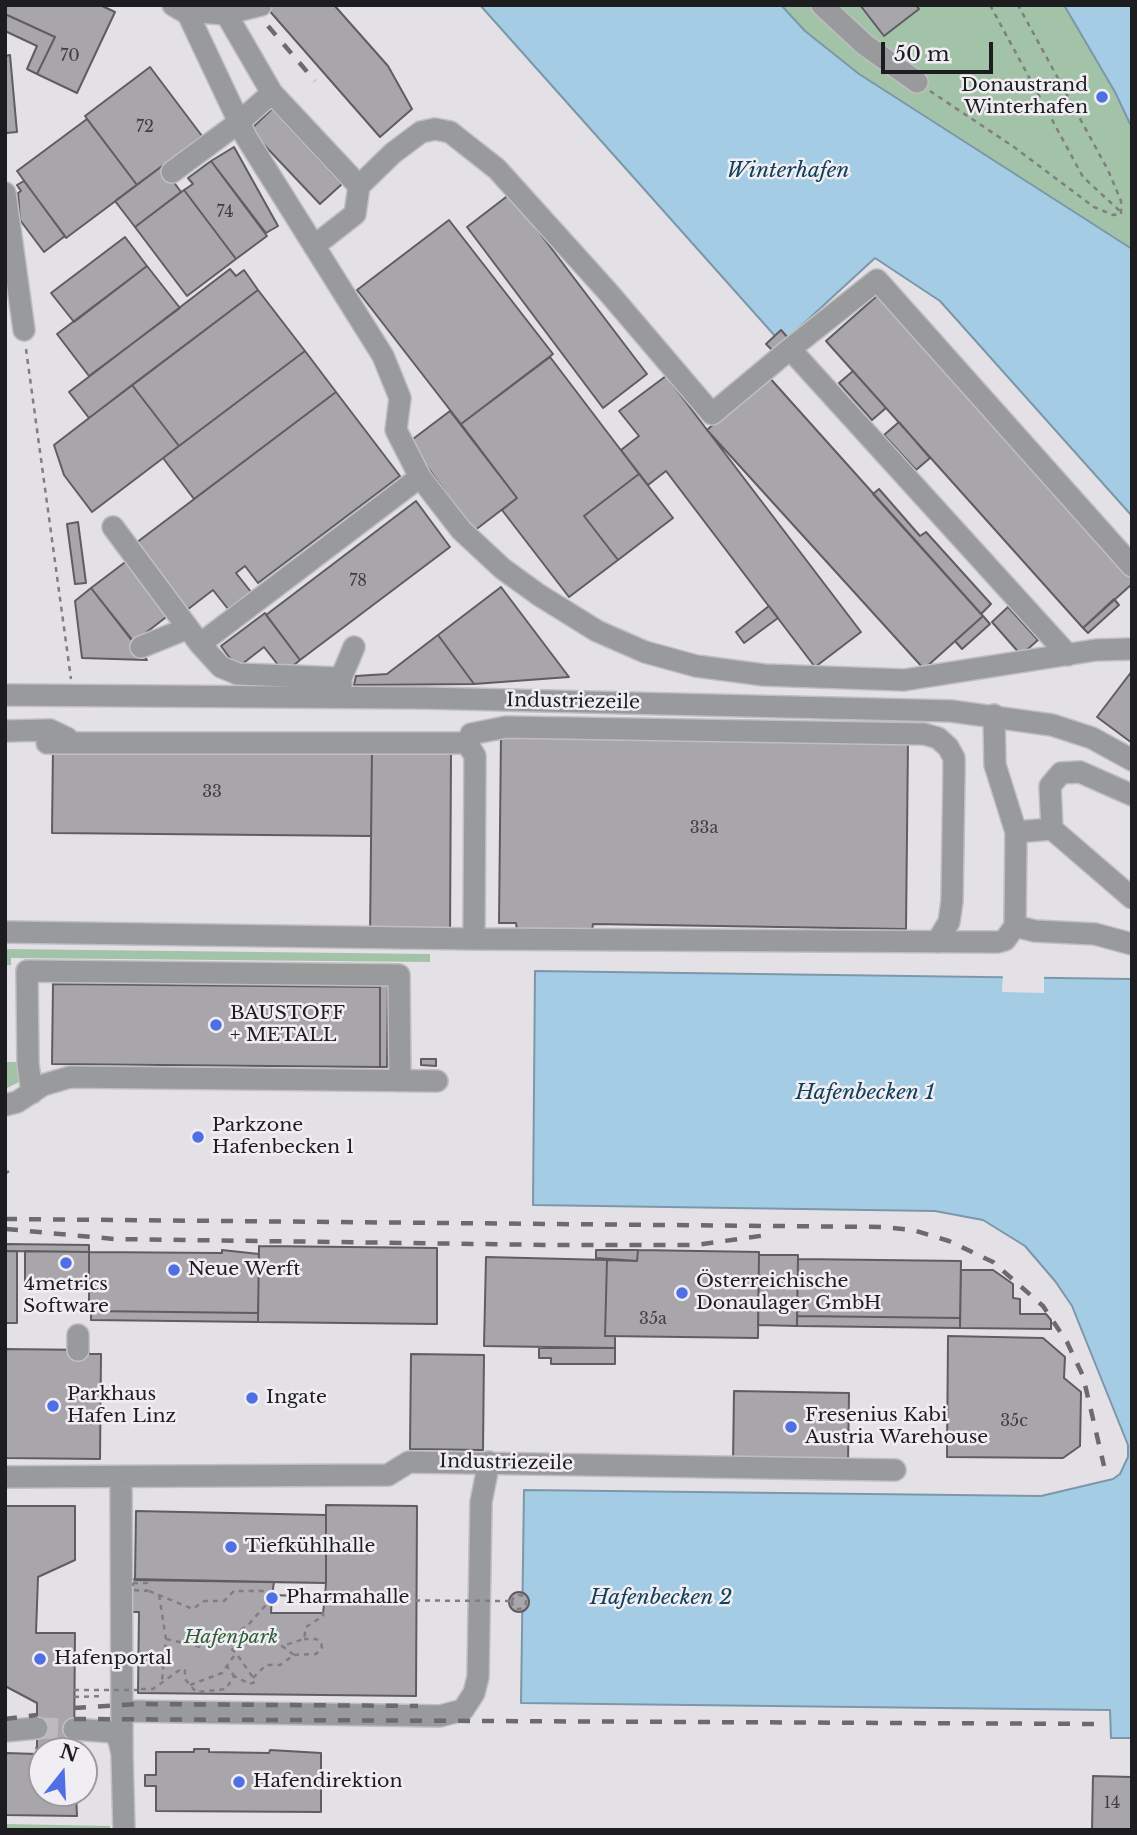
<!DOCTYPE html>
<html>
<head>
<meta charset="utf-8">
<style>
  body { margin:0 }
  #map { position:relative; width:1137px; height:1835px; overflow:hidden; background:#e4e1e6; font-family:"Libre Baskerville",serif }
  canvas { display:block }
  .frame { position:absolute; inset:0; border:7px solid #1d1c1e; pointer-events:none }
  .north { position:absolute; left:28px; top:1737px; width:70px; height:70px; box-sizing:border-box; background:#f1eef3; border:2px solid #9c9a9e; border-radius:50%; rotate:18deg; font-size:19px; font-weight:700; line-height:28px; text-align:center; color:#1d1c1e }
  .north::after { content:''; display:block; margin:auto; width:24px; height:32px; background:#4f6fe4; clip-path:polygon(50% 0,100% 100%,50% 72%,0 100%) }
  .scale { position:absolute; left:881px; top:42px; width:112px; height:32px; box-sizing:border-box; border:4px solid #1d1c1e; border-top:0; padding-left:9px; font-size:21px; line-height:24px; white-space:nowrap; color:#1d1c1e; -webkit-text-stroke:5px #f1eef3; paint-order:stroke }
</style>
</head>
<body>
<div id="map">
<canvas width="1137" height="1835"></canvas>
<div class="frame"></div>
<div class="north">N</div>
<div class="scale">50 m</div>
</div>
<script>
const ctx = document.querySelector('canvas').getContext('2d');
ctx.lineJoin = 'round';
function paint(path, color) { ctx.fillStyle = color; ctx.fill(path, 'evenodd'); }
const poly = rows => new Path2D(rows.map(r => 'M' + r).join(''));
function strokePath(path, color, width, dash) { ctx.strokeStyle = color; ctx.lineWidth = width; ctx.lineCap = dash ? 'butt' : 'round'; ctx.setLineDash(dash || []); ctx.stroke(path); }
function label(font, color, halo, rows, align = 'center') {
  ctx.font = font + ' "Libre Baskerville",serif'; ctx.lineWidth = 5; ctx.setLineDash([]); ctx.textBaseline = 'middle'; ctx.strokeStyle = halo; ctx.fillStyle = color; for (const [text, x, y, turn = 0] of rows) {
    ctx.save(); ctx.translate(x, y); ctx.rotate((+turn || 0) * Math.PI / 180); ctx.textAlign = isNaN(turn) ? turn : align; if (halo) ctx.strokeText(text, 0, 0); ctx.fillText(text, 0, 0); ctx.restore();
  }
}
paint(poly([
  [781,5,1064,5,1115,92,1132,128,1132,249,859,74,805,31],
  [5,949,430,954,430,962,11,958,11,965,5,965],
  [5,1062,19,1062,19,1082,5,1089],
  [5,1824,110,1826,110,1830,5,1830]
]), '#a2c3a7');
const water = poly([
  [480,5,781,5,805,31,859,74,1132,249,1132,516,940,301,875,258,788,338,781,331,775,336,480,5],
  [1064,5,1132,5,1132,128,1115,92,1064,5],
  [535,971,1132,979,1132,1738,1111,1738,1110,1710,521,1703,524,1490,1041,1496,1113,1479,1120,1474,1128,1457,1128,1445,1072,1306,1055,1281,1025,1246,983,1220,935,1211,533,1205,535,971]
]);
paint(water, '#a5cce5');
strokePath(water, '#7c97a9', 2);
paint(poly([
  [1003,974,1044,974,1044,993,1002,992]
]), '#e4e1e6');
const building = poly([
  [5,5,100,5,115,12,77,93,37,74,55,37,5,14,5,5],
  [270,5,334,5,388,66,412,109,380,137,267,8,270,5],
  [860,5,916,5,919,9,884,36,860,5],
  [5,14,55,37,37,74,27,69,37,46,5,31,5,14],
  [10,55,17,132,6,133,5,56,10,55],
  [150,67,202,136,137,185,85,116,150,67],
  [272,109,342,184,320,204,250,130,272,109],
  [87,119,137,185,66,238,17,171,87,119],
  [234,147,278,226,266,233,211,161,234,147],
  [211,161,267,236,236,259,184,190,193,184,188,178,211,161],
  [162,166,181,192,135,227,115,201,162,166],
  [24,181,65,236,44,252,20,220,18,193,21,191,17,185,24,181],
  [184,190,236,259,187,296,135,227,184,190],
  [510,194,647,374,603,408,467,227,510,194],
  [449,220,553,354,461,424,357,290,449,220],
  [125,237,147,266,74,322,51,293,125,237],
  [147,266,180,308,89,376,57,334,147,266],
  [230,269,236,276,244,270,258,290,89,418,69,392,230,269],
  [258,290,305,351,179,446,132,385,258,290],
  [878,295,1132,579,1132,584,1083,628,826,341,878,295],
  [781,330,788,338,773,351,766,344,781,330],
  [305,351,336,392,194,499,163,458,305,351],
  [550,357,639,474,584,516,618,560,569,597,502,510,517,498,461,424,550,357],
  [853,371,886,408,872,420,839,383,853,371],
  [666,376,861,632,815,667,666,471,648,485,621,450,639,436,619,411,666,376],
  [768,376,983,616,924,669,707,430,768,376],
  [132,385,179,446,92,512,64,475,54,445,132,385],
  [336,392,400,476,258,583,245,566,236,573,251,592,228,609,213,590,183,613,132,546,336,392],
  [450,411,517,498,474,531,409,442,450,411],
  [899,422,930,458,916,470,884,435,899,422],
  [639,474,673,518,618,560,584,516,639,474],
  [879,489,920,536,926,532,991,604,981,614,873,494,879,489],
  [416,501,450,547,300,660,266,615,416,501],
  [78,522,86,583,75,584,67,524,78,522],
  [128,560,170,614,134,642,91,588,128,560],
  [501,587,569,677,474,684,438,635,501,587],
  [91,588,147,660,82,658,75,601,91,588],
  [1114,599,1119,605,1088,633,1083,628,1114,599],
  [769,606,778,618,744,643,736,632,769,606],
  [1008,607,1038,640,1021,655,992,622,1008,607],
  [265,613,300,660,287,671,282,670,264,647,237,668,221,646,265,613],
  [983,616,990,624,962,649,955,641,983,616],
  [438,635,474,684,354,685,356,676,387,674,438,635],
  [1132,671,1132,743,1097,717,1132,671],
  [501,734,908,740,906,929,593,924,592,931,518,936,516,923,499,923,501,734],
  [53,747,372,750,371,836,52,833,53,747],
  [372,750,451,750,450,938,370,937,372,750],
  [156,976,388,979,387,1067,380,1067,380,987,157,985,156,976],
  [53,984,380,987,380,1067,52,1064,53,984],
  [421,1059,436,1059,436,1066,421,1065,421,1059],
  [5,1244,89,1245,89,1252,5,1251,5,1244],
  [259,1246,437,1248,437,1324,258,1322,259,1246],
  [222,1250,259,1254,258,1313,89,1311,89,1252,222,1253,222,1250],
  [596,1250,638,1250,637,1261,596,1258,596,1250],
  [638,1250,759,1252,758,1338,605,1336,607,1260,637,1261,638,1250],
  [5,1251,17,1251,17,1323,5,1323,5,1251],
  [25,1251,89,1252,89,1286,25,1286,25,1251],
  [759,1255,798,1255,797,1326,758,1325,759,1255],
  [486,1257,607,1260,605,1336,615,1336,615,1348,484,1346,486,1257],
  [798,1259,961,1261,960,1318,797,1316,798,1259],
  [961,1270,993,1270,1013,1284,1013,1298,1020,1299,1020,1314,1046,1314,1051,1320,1051,1329,960,1328,961,1270],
  [91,1311,258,1313,258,1322,91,1320,91,1311],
  [797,1316,960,1318,960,1328,797,1326,797,1316],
  [948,1336,1043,1338,1065,1357,1064,1378,1081,1392,1080,1446,1063,1458,947,1457,948,1336],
  [539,1348,615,1348,615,1364,551,1364,551,1358,539,1358,539,1348],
  [5,1349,89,1350,89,1354,101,1354,100,1459,5,1458,5,1349],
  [411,1354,484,1355,483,1450,410,1449,411,1354],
  [734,1391,849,1393,848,1464,733,1462,734,1391],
  [326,1505,417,1506,416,1696,138,1693,139,1612,128,1612,129,1579,326,1583,326,1505],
  [5,1506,75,1506,75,1560,38,1577,36,1633,75,1633,74,1751,42,1751,42,1793,76,1793,77,1816,5,1815,5,1753,37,1754,37,1703,5,1686,5,1506],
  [136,1511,326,1515,326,1583,135,1580,136,1511],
  [274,1582,326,1583,325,1597,272,1595,274,1582],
  '509 1602a10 10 0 1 1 20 0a10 10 0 1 1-20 0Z',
  [272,1595,325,1597,323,1613,271,1613,272,1595],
  [194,1749,209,1749,209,1752,269,1753,270,1750,321,1753,321,1777,332,1777,332,1788,321,1788,321,1812,156,1811,156,1786,145,1786,145,1775,156,1775,156,1752,194,1752,194,1749],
  [1093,1776,1132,1777,1132,1830,1092,1830,1093,1776]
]);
paint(building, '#a9a6ab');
strokePath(building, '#5f5d61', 2);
strokePath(poly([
  [37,1728,74,1729]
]), '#bcbabe', 21, [21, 10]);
const minor = poly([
  [173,5,188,14,246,137,383,356,400,398,396,430,420,477,461,530,503,569,539,595,597,631,645,652,696,666,764,675,904,680,1096,650,1132,649],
  [221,5,272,93,359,186,355,214,314,246],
  [822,5,865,45,917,82],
  [186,11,225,14,261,5],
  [172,172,238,123,272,93],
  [359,186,393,153,421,132,435,129,450,132,497,169,608,292,712,414,790,349,1068,655],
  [5,193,24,330],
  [790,349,877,280,1132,566],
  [113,527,200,644],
  [141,647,188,628],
  [341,678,354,647],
  [5,695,424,698,951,711,1052,725,1092,738,1132,760],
  [341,697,341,678,238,674,221,667,200,644,420,477],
  [5,731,50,730,67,738],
  [47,743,467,743],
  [467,743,471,734,506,727,924,734,938,738,948,747,954,758,954,772,952,901,949,922,937,942],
  [467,743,475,756,474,939],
  [1052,829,1132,898],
  [1016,832,1052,829,1050,786,1061,773,1080,772,1132,795],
  [1015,926,1035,931,1095,934,1132,944],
  [5,932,474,939,998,942,1005,940,1015,926,1016,832,995,765,994,715],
  [32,1093,28,1064,27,971,399,975,400,1081],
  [5,1105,17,1102,43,1085,70,1077,437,1081],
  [78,1350,78,1335],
  [5,1477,388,1475,409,1462,895,1470],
  [121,1478,122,1754],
  [122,1711,440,1716,463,1710,474,1693,478,1677,481,1502,489,1462],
  [74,1729,113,1732,119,1740,122,1754,124,1830],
  [5,1731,37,1728]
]);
strokePath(minor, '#c0bec2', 24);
strokePath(poly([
  [990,5,1083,177,1122,213],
  [930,91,1014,147,1094,207,1113,215,1121,214,1121,201,1108,170,1018,5],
  [26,349,71,679],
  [5,1174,9,1171],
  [133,1583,147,1583,147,1591,133,1590,133,1583],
  [149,1591,193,1609,204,1601,224,1601,234,1591,269,1591,270,1598],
  '512 1602a7 7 0 1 1 14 0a7 7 0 1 1-14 0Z',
  [159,1595,166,1639,162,1681],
  [166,1639,201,1647,224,1642,249,1624,272,1598],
  [224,1642,236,1653,254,1679],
  [294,1655,316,1654,322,1648,321,1642,316,1639,304,1639],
  [226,1665,234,1676],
  [253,1678,266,1665,280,1665,294,1655,282,1646,304,1639,306,1627,323,1616,324,1602],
  [190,1685,222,1673,236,1653],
  [141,1689,153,1689,181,1669,185,1670,185,1679,196,1692,226,1689,234,1676,250,1684,257,1681],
  [74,1697,104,1696],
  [35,1748,37,1748]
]), '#807e81', 2.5, [5, 5]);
strokePath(minor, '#999a9c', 21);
strokePath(poly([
  [268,26,315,81],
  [5,1219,883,1227,913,1230,949,1241,993,1262,1043,1306,1067,1342,1083,1376,1104,1466],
  [6,1229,114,1239,553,1245,696,1245,767,1235],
  [74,1708,139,1704,418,1706],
  [5,1719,37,1715],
  [74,1719,1106,1724]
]), '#6c6a6d', 4.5, [12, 12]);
strokePath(poly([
  [325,1600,512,1601],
  [74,1690,137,1690]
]), '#807e81', 2.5, [5, 5]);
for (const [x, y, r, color] of [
  [1102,97,7,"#4f6fe4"],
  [216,1025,7,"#4f6fe4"],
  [198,1137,7,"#4f6fe4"],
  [66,1263,7,"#4f6fe4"],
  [174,1270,7,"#4f6fe4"],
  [682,1293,7,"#4f6fe4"],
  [252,1398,7,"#4f6fe4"],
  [53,1406,7,"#4f6fe4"],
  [791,1427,7,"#4f6fe4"],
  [231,1547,7,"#4f6fe4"],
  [272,1598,7,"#4f6fe4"],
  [40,1659,7,"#4f6fe4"],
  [239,1782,7,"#4f6fe4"]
]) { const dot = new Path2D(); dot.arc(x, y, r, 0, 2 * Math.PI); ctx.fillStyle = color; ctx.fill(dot); strokePath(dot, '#f1eef3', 2.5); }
label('16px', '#403e41', null, [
  ["70",70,56],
  ["72",145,127],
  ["74",225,212],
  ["78",358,581],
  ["33",212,792],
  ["33a",704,828],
  ["35a",653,1319],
  ["35c",1014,1421],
  ["14",1112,1803]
]);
label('19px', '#1d1c1e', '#f1eef3', [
  ["Donaustrand",1088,86,"right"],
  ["Winterhafen",1088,108,"right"],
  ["BAUSTOFF",230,1014],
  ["+ METALL",230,1036],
  ["Parkzone",212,1126],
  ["Hafenbecken 1",212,1148],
  ["Neue Werft",188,1270],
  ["Österreichische",696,1282],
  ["Donaulager GmbH",696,1304],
  ["4metrics",66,1285,"center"],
  ["Software",66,1307,"center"],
  ["Parkhaus",67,1395],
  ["Hafen Linz",67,1417],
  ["Ingate",266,1398],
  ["Fresenius Kabi",805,1416],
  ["Austria Warehouse",805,1438],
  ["Tiefkühlhalle",245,1547],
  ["Pharmahalle",286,1598],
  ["Hafenportal",54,1659],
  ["Hafendirektion",253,1782]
], 'left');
label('19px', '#1d1c1e', '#f1eef3', [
  ["Industriezeile",573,702,1],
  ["Industriezeile",506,1463,1]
]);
label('italic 19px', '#2c5e37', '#f1eef3', [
  ["Hafenpark",231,1638]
]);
label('italic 21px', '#0f415a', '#f1eef3', [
  ["Winterhafen",788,171],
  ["Hafenbecken 1",865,1093],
  ["Hafenbecken 2",661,1598]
]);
</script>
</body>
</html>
